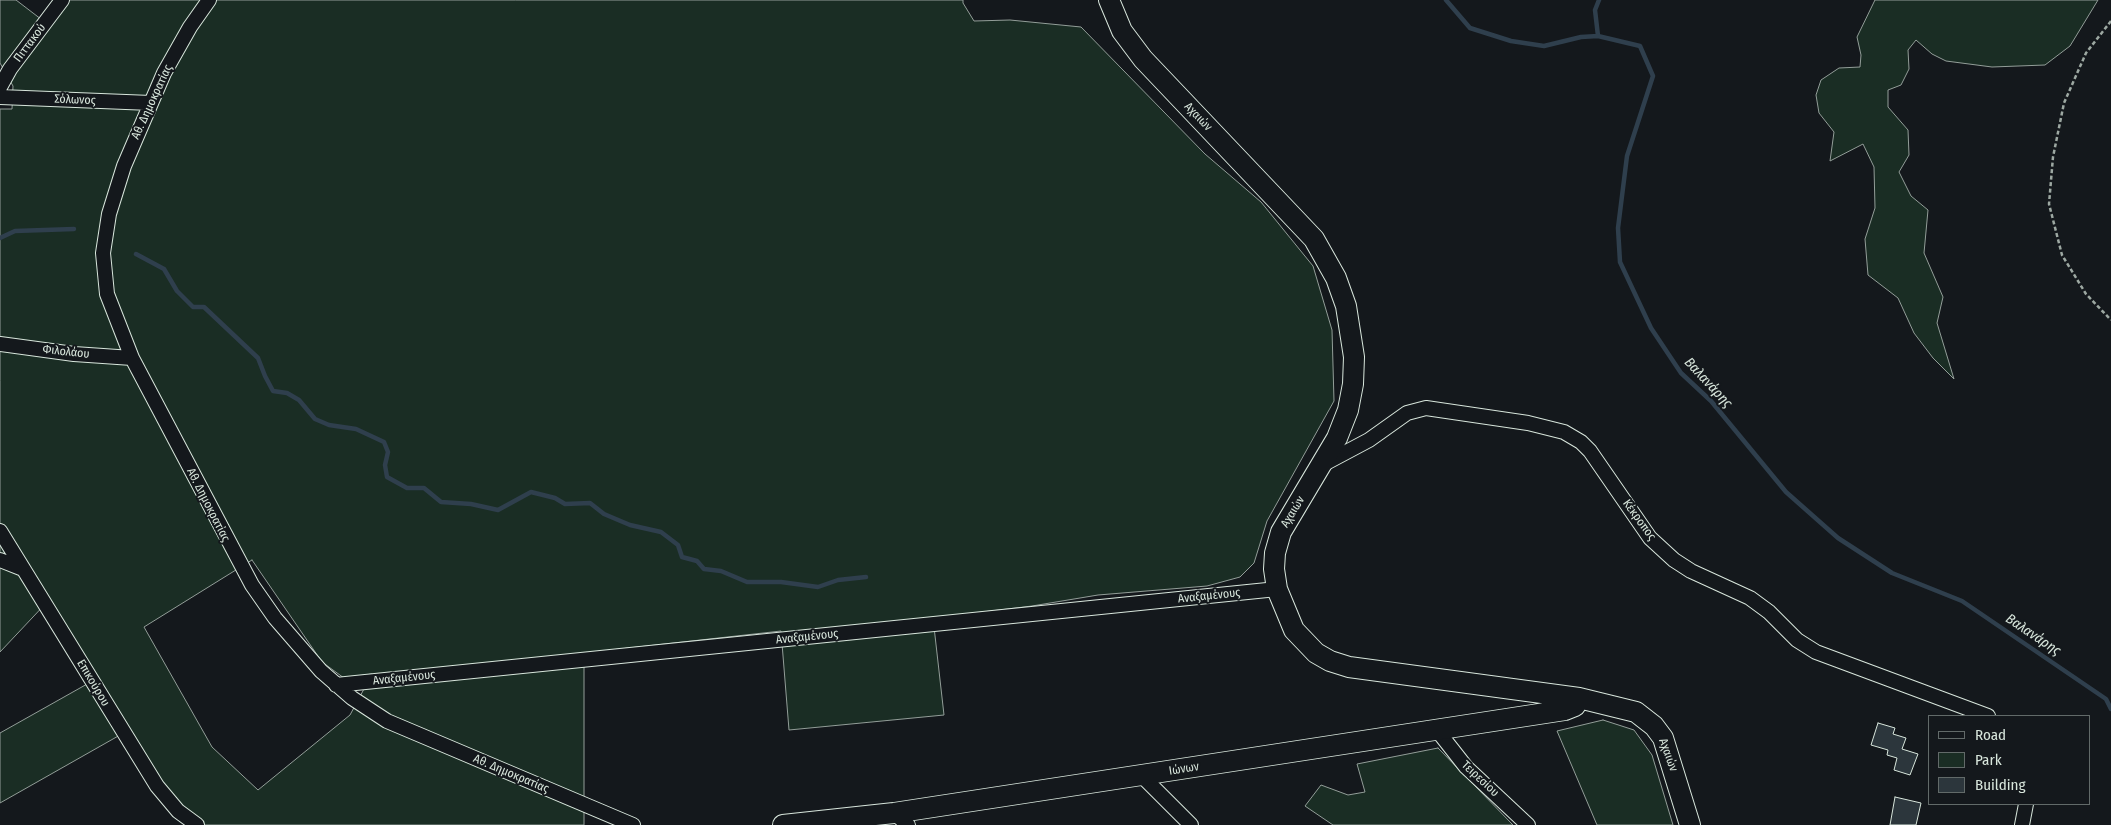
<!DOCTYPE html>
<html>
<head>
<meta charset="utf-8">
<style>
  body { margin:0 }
  #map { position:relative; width:2111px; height:825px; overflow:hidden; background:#14181c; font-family:"Fira Sans Condensed",sans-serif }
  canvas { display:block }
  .legend { position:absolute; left:1928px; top:715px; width:162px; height:90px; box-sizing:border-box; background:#14181c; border:1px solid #626a69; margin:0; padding:6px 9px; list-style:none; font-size:15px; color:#d8e6dc }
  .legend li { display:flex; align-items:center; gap:10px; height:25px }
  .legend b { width:25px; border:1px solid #626a69 }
</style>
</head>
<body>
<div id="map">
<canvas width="2111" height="825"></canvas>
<ul class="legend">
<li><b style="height:6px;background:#14181c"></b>Road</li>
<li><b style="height:14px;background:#1a2d24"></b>Park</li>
<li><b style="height:14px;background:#2c363c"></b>Building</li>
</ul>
</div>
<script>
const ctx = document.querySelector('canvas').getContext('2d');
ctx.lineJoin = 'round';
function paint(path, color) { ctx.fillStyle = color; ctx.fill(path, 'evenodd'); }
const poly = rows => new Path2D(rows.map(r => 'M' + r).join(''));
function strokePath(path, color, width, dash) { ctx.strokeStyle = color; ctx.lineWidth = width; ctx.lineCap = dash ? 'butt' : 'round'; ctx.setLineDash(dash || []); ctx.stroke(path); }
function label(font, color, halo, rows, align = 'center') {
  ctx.font = font + ' "Fira Sans Condensed",sans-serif'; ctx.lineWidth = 4; ctx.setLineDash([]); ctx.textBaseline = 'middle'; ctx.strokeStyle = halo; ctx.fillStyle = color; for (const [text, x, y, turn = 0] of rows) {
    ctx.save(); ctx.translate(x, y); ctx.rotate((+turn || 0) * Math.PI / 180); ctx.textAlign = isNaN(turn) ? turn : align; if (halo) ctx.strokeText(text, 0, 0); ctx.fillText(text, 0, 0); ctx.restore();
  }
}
const green = poly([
  [0,0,16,0,50,26,68,0,963,0,963,3,974,21,1010,20,1081,27,1205,154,1261,202,1313,266,1332,330,1334,401,1267,521,1254,563,1240,577,1207,586,1098,595,1032,606,933,618,944,715,789,730,781,631,584,653,584,825,191,825,120,735,0,803,0,733,96,679,49,600,0,652,0,109,12,109,13,86,0,63,0,0],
  [252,560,322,662,344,678,372,674,350,715,258,790,212,747,144,627,252,560],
  [1875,0,2098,0,2070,46,2045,65,1992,67,1946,61,1932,54,1916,40,1908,50,1909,69,1901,85,1888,90,1888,107,1908,130,1909,155,1899,172,1911,196,1928,210,1924,253,1943,297,1937,323,1954,379,1933,358,1914,333,1898,298,1868,275,1865,239,1875,208,1874,167,1863,144,1830,161,1834,132,1819,113,1816,95,1821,80,1839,68,1860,67,1861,55,1857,37,1875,0],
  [1603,720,1634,730,1652,755,1673,825,1597,825,1557,731,1603,720],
  [1438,748,1513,825,1333,825,1305,806,1321,785,1348,795,1365,792,1357,764,1438,748]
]);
paint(green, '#1a2d24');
strokePath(green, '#939e99', 1);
strokePath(poly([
  [1446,0,1470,28,1511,41,1544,46,1581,37,1598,36,1640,46,1653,76,1627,156,1618,228,1620,262,1651,328,1681,373,1711,401,1786,492,1838,538,1892,573,1962,601,2106,699,2111,709],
  [1598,36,1595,10,1599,0],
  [0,238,15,231,74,229],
  [136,254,164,269,177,291,193,307,204,307,258,358,265,376,273,391,287,393,299,400,315,419,329,425,356,429,384,442,388,452,385,465,387,477,407,488,424,488,441,502,471,504,498,510,531,492,555,498,565,504,590,503,604,514,630,525,661,532,678,545,682,557,697,561,704,569,721,571,747,582,781,582,818,587,838,580,866,577]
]), '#2f3f4d', 4.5);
const building = poly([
  [1878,723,1895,728,1893,734,1906,738,1902,749,1918,754,1910,775,1894,770,1897,758,1887,755,1888,750,1871,745,1878,723],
  [1895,797,1921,803,1916,825,1890,825,1895,797]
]);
paint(building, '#2c363c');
strokePath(building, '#d8e6dc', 1);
const street = poly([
  [209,0,190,27,164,73,124,166,109,214,103,253,107,294,132,358,252,585,275,618,321,671,352,698,387,721,633,825],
  [0,87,10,69,62,0],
  [0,97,151,103],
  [0,344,74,354,132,358],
  [1322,465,1369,440,1407,413,1426,408,1528,423,1564,432,1581,442,1590,451,1650,538,1674,560,1691,571,1750,598,1769,612,1797,640,1816,652,1988,716],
  [0,531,157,786,178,811,197,825],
  [0,560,23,569],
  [336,685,1277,589],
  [1437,730,1466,767,1528,825],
  [1141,775,1191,825],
  [894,813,908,825],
  [2022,825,2026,804]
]);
const secondary = poly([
  [1109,0,1122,31,1143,59,1314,239,1336,278,1346,306,1354,357,1353,384,1348,410,1337,438,1281,532,1275,553,1274,569,1277,589,1294,630,1316,653,1330,661,1349,667,1579,698,1636,712,1654,726,1663,738,1690,825],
  [783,825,894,813,1565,710,1575,706,1579,698]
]);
strokePath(street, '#d8e6dc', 16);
strokePath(secondary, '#d8e6dc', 22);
strokePath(poly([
  [2111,21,2086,53,2064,103,2053,157,2049,204,2062,255,2086,294,2111,320]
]), '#9da8a2', 2.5, [4, 2.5]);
strokePath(street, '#14181c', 14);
strokePath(secondary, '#14181c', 20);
label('12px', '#d8e6dc', '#14181c', [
  ["Πιττακού",30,43,-53],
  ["Σόλωνος",75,100,2],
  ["Αθ. Δημοκρατίας",152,102,-65],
  ["Αχαιών",1198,117,46],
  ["Φιλολάου",66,352,6],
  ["Αθ. Δημοκρατίας",208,505,63],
  ["Αχαιών",1293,512,-59],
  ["Κέκροπος",1639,520,54],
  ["Αναξαμένους",1209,596,-6],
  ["Αναξαμένους",807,637,-6],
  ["Αναξαμένους",404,678,-6],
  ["Επικούρου",93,683,59],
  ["Αχαιών",1668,755,70],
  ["Ιώνων",1184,769,-9],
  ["Αθ. Δημοκρατίας",511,774,23],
  ["Τειρεσίου",1480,779,43]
]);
label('italic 14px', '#d8e6dc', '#14181c', [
  ["Βαλανάρης",1708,383,47],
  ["Βαλανάρης",2033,635,34]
]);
</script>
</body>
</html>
